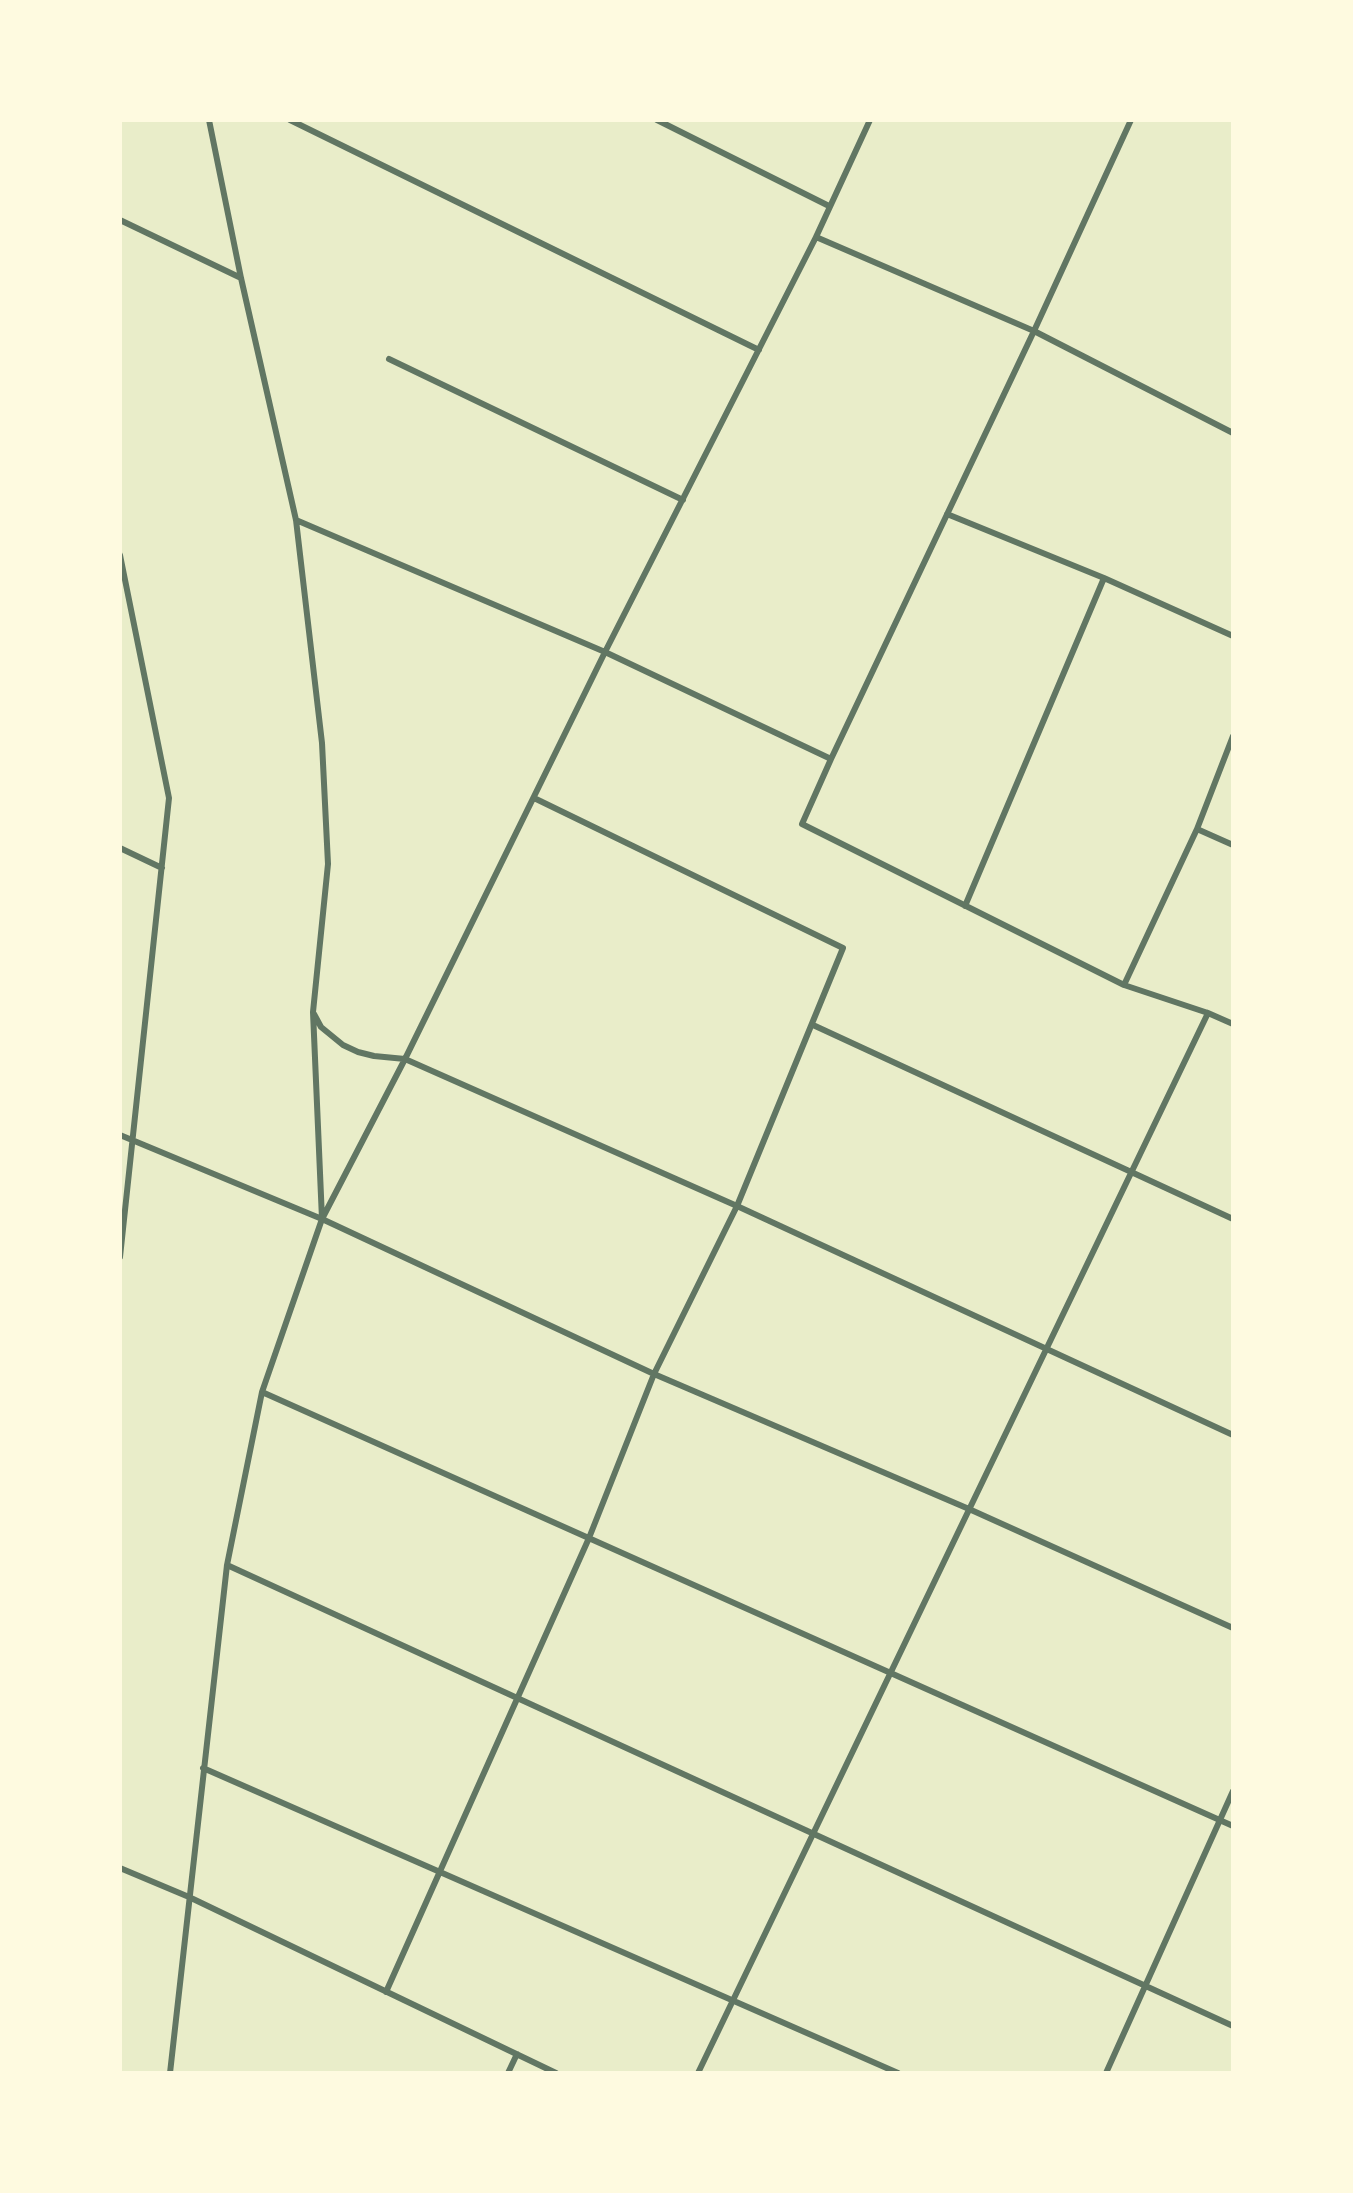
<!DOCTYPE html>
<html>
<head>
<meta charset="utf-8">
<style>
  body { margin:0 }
  #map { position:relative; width:1353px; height:2193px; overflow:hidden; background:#e9edc9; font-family:"Varela Round",sans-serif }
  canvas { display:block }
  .frame { position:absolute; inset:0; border:122px solid #fefae0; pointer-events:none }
</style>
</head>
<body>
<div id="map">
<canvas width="1353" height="2193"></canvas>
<div class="frame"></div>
</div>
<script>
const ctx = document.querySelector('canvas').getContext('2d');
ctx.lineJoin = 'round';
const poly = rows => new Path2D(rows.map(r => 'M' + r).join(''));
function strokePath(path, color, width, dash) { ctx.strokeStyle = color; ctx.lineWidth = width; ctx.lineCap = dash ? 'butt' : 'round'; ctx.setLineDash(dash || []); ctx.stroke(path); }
strokePath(poly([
  [290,120,759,350],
  [657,120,829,206],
  [1131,120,1034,331,831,759,802,824,1124,985,1208,1013,1233,1024],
  [120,220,241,278],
  [816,237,1034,331,1233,433],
  [389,359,683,500],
  [947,514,1104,578,1233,636],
  [296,520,605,652,831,759],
  [120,555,169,798,120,1257],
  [1197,829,1233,845],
  [120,848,162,868],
  [965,906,1104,578],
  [1124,985,1197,829,1233,736],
  [314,1014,321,1027,343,1045,358,1052,374,1056,405,1059,737,1206,1233,1435],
  [813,1025,1233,1219],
  [120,1135,322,1219,654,1374,969,1509,1233,1628],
  [322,1219,405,1059,605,652,816,237,870,120],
  [262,1392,1233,1826],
  [227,1565,1233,2026],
  [203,1768,898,2073],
  [120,1868,189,1897,556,2073],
  [386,1992,589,1538,654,1374,737,1206,843,948,534,798],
  [170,2073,227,1565,262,1392,322,1219,313,1012,328,864,322,743,296,520,241,278,209,120],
  [508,2073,517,2054],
  [698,2073,1208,1013],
  [1106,2073,1233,1791]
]), '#617663', 6);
</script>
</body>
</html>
